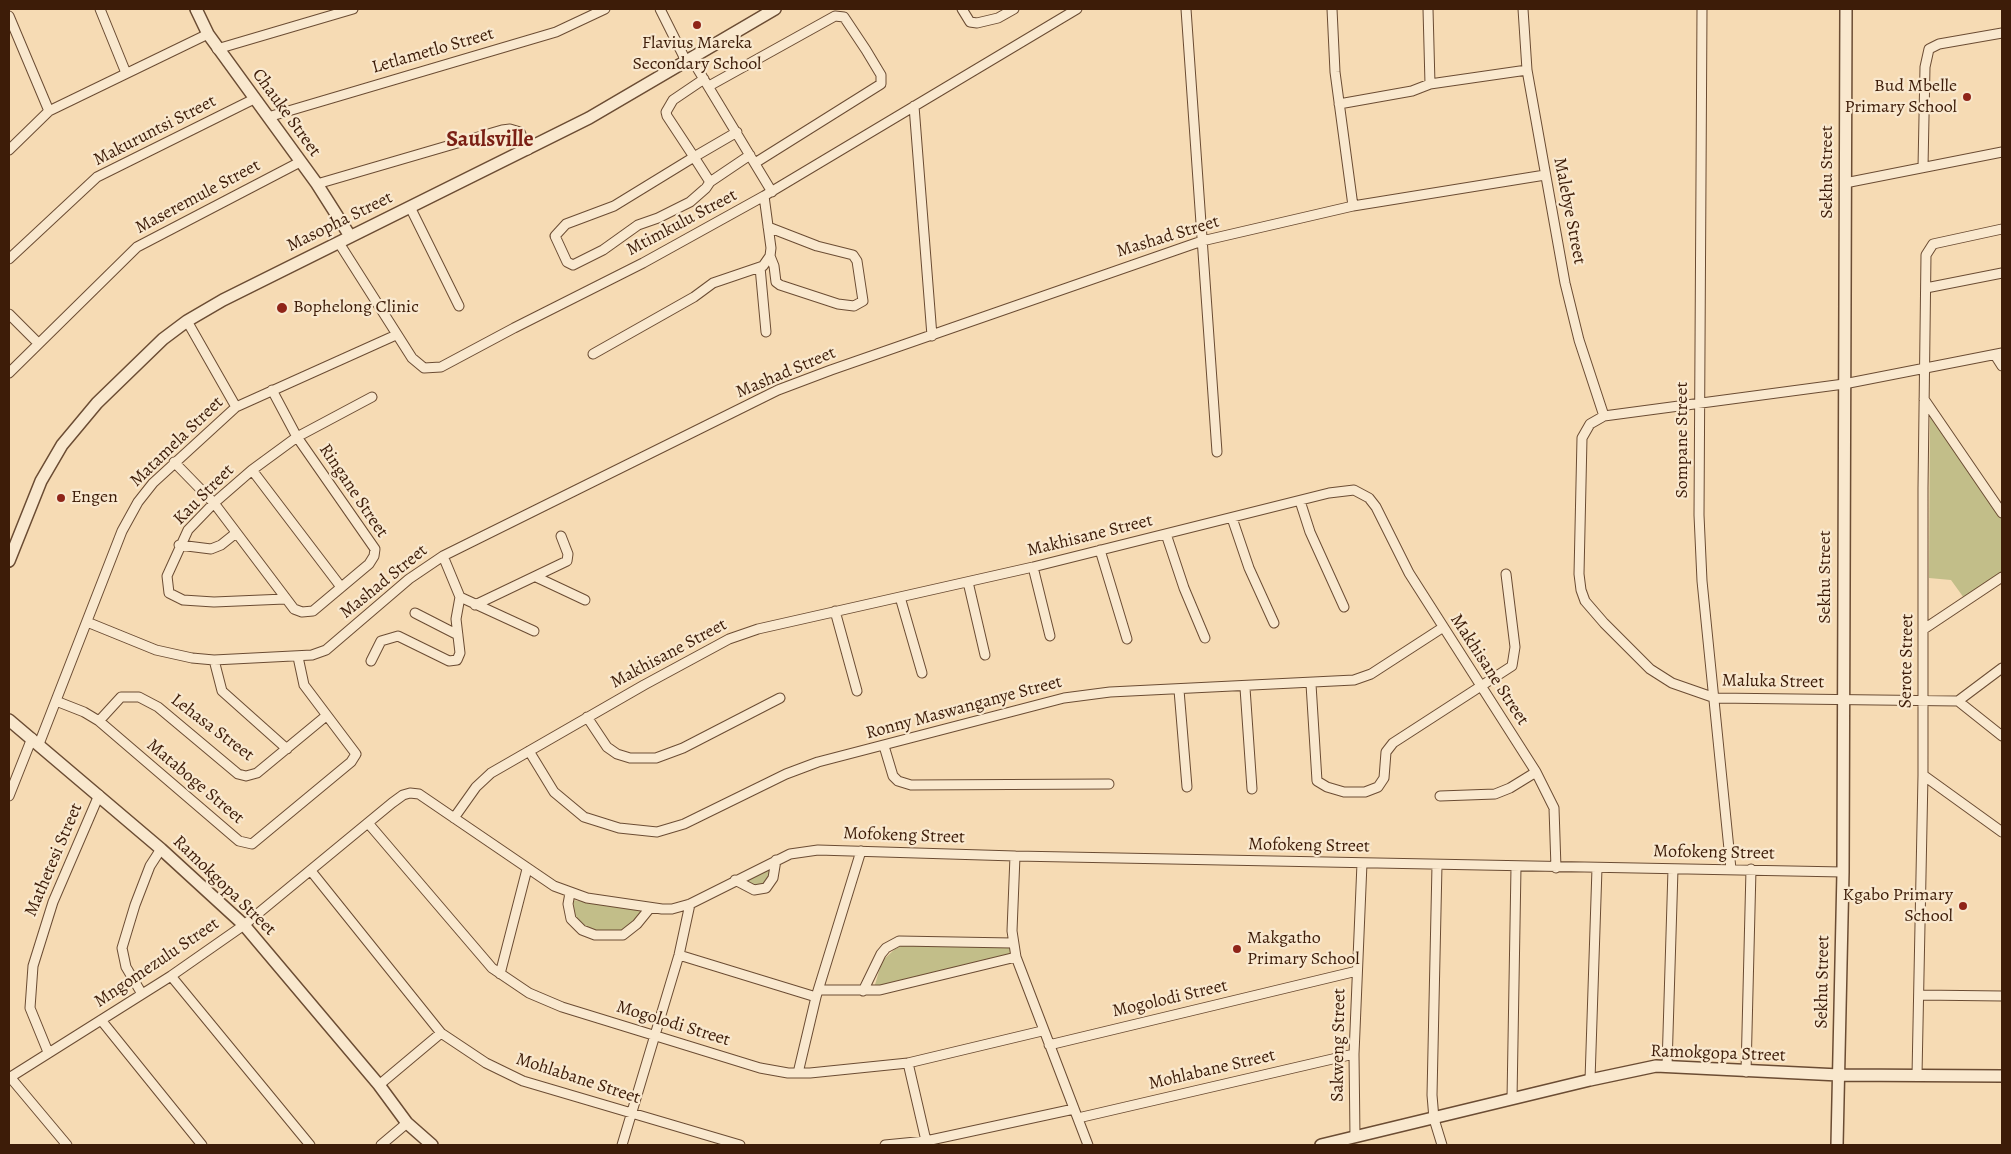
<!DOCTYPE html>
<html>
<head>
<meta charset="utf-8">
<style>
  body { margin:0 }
  #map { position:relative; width:2011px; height:1154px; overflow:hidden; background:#f6dbb4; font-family:Alegreya,serif }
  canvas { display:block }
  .frame { position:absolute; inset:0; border:10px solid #3d1c08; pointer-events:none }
</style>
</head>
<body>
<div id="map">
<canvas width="2011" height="1154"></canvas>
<div class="frame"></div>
</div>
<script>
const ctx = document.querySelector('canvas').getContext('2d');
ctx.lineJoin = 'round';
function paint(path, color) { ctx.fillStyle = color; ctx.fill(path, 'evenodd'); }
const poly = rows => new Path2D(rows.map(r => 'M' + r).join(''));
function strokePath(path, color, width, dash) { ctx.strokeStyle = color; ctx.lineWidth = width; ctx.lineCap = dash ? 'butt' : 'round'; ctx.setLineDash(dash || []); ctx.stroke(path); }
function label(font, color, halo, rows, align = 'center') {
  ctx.font = font + ' Alegreya,serif'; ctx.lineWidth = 4.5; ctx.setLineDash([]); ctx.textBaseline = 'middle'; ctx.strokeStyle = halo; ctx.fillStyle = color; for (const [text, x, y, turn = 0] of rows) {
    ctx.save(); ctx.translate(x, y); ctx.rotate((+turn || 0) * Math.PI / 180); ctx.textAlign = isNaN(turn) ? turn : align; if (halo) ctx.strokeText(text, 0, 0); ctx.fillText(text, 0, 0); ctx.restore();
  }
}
paint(poly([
  [1930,413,2002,520,2002,573,1964,598,1951,580,1929,578],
  [768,868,770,873,765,884,759,886,746,882],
  [573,900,641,911,630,927,619,932,599,931,581,925,574,913],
  [908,943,1011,947,1013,951,1008,957,874,988,882,961,895,949]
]), '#c2be89');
const minor = poly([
  [100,9,126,73],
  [660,9,686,61],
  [962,9,970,22,977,23,998,18,1014,9],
  [1186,9,1217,452],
  [1332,9,1335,72,1353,206],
  [1428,9,1430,84],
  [1523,9,1527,70,1565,283,1579,340,1604,416],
  [1702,9,1699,515,1702,581,1731,869],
  [9,16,49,111],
  [217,49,353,9],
  [691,58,772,192],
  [704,79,673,100,666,112,667,116,694,157,710,182,706,188,690,202,658,218,638,225,603,250,573,265,567,262,555,236,566,224,614,206,694,157,737,132],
  [709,86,835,16,844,17,866,50,881,75,881,84,755,163],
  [1339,104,1412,91,1430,84,1527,70],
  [914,106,932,336],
  [268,117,556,32,605,9],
  [9,150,49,111,208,34],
  [1923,167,1925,67,1929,49,1939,44,2002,33],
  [710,182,750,155],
  [1845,183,2002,152],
  [317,184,502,130,510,129,520,132,528,150],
  [410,207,459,306],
  [768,227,817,246,853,255,857,261,863,301,854,306,838,304,780,285,776,282,774,266,770,256],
  [339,243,412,358,424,368,441,367,514,328,643,263,764,196,1077,9],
  [9,259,97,177,254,99],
  [760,267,766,332],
  [1926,288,2002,273],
  [9,314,38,343],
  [187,321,236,407],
  [2002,353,1844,384,1604,416,1590,424,1582,438,1579,574,1581,590,1585,601,1604,623,1650,669,1672,683,1715,698,1958,701,2002,668],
  [593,354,694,297,713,283,763,266,770,256,771,248,764,196],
  [1995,355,2002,366],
  [9,373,137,247,300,162],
  [1924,399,2002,513],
  [174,462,214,503,294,609,302,612,313,611,369,564,374,556,375,549,297,437,272,390],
  [252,470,341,587],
  [1300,501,1310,532,1344,607],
  [1232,518,1249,568,1274,623],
  [1166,534,1184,588,1205,638],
  [179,545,211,549,221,545,236,533],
  [1100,550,1127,639],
  [443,556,460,597,534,631],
  [1033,567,1050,636],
  [536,577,585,600],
  [968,582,985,655],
  [900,597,922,673],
  [285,599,214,602,183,600,169,593,167,576,188,530,214,503,252,470,297,437,372,397],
  [475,605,567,561,568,554,561,536],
  [835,611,857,691],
  [415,613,458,635],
  [87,622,156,650,192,658,214,660,312,655,326,650,409,579,443,556,778,390,831,370,1202,241,1353,206,1545,175],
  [1924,629,2002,577],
  [214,660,222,691,287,749],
  [371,661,381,641,398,636,449,661,457,660,460,653,456,619,460,597],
  [1311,684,1317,781,1327,787,1344,792,1365,792,1378,787,1384,778,1386,752,1393,743,1512,666,1515,647,1506,574],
  [1245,688,1252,789],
  [1179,690,1187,787],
  [56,701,84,712,99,721,239,841,252,844,351,762,356,754,304,685,298,657],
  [1958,701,2002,736],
  [587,717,607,747,617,754,630,758,656,758,683,748,780,698],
  [99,721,121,697,139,697,158,707,238,774,246,776,257,773,326,716],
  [39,744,122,531,138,502,153,483,236,407,396,335],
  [884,746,893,776,898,781,911,785,1109,784],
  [529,751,554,792,584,817,619,828,657,832,684,824,786,774,818,762,1064,698,1110,692,1354,680,1371,674,1442,628],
  [1923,775,2002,832],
  [9,796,32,738],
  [1440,796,1495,794,1510,788,1536,772],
  [454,818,476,787,491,773,644,685,729,639,758,629,1033,567,1329,493,1354,490,1369,498,1376,507,1409,573,1536,772,1554,808,1556,868],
  [368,823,492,968,529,993,562,1007,760,1068,788,1073,810,1073,908,1063,1042,1031],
  [1015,856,1012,931,1016,957,1088,1145],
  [1437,865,1432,1095,1434,1119,1442,1145],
  [311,871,441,1033,486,1063,523,1081,740,1145],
  [735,880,754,890,766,888,773,878,776,860],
  [570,893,568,904,571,919,582,930,595,935,623,935,637,924,650,908],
  [679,955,816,997],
  [500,974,527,869],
  [171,976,310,1145],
  [819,990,880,990,1016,957],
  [863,991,881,954,886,948,899,941,1012,943],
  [142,994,126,967,122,948,135,905,150,866,161,849],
  [1920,995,2002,996],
  [101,1020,202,1145],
  [1049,1045,1357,971],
  [48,1052,30,1008,33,966,53,902,99,795],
  [908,1063,927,1145],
  [1667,1066,1673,869],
  [1746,1072,1751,869],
  [798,1073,816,997,861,851],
  [1917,1075,1923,775,1923,488,1926,255,1933,244,2002,229],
  [10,1077,67,1145],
  [9,1078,171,976,244,925,392,803,403,795,410,793,419,794,554,886,587,898,662,909,672,909,690,904,790,854,818,850,1015,856,1843,872],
  [1590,1080,1597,868],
  [379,1085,441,1033],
  [1512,1099,1516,867],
  [1078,1118,1354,1054],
  [1355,1137,1354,1054,1362,863],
  [381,1145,407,1123],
  [622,1145,679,955,690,904],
  [885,1145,926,1141,1074,1109]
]);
const tertiary = poly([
  [196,9,208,34,317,184,350,236],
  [9,561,41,481,62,445,97,403,163,339,187,321,223,300,589,118,775,9],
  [9,720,161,849,244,925,379,1085,407,1123,432,1145],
  [1321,1145,1590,1080,1656,1066,1839,1075,2002,1076],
  [1837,1145,1843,872,1846,9]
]);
strokePath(minor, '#6b4c33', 11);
strokePath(tertiary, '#6b4c33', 14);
strokePath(minor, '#f9e8ce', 9);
strokePath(tertiary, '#f9e8ce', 11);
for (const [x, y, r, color] of [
  [697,25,5,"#8f2418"],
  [1967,97,5,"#8f2418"],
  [282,308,6,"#8f2418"],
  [61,498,5,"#8f2418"],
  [1963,906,5,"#8f2418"],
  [1237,949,5,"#8f2418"]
]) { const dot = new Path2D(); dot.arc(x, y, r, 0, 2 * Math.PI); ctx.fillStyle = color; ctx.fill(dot); strokePath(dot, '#f9e8ce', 2); }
label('18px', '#3d1c08', '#f9e8ce', [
  ["Flavius Mareka",697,44,"center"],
  ["Secondary School",697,65,"center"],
  ["Bud Mbelle",1957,87,"right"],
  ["Primary School",1957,108,"right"],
  ["Bophelong Clinic",293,308],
  ["Engen",71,498],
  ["Kgabo Primary",1953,896,"right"],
  ["School",1953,917,"right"],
  ["Makgatho",1247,939],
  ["Primary School",1247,960]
], 'left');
label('18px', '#3d1c08', '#f9e8ce', [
  ["Letlametlo Street",433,51,-16],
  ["Chauke Street",286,113,54],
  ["Makuruntsi Street",155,131,-27],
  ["Sekhu Street",1828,172,-90],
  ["Maseremule Street",198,197,-28],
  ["Malebye Street",1569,211,79],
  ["Masopha Street",340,222,-26],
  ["Mtimkulu Street",682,223,-28],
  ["Mashad Street",1168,237,-17],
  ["Mashad Street",786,373,-23],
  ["Sompane Street",1683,440,-90],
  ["Matamela Street",177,442,-44],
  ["Ringane Street",353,491,56],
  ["Kau Street",204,495,-45],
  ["Makhisane Street",1090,536,-14],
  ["Sekhu Street",1826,577,-90],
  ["Mashad Street",384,582,-39],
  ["Makhisane Street",669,654,-28],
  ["Serote Street",1907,661,-89],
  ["Makhisane Street",1489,670,57],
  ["Maluka Street",1773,682,1],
  ["Ronny Maswanganye Street",964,708,-15],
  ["Lehasa Street",212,728,37],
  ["Mataboge Street",195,782,40],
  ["Mofokeng Street",904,836,2],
  ["Mofokeng Street",1309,846,1],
  ["Mofokeng Street",1714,853,1],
  ["Mathetesi Street",54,860,-67],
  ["Ramokgopa Street",224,886,44],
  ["Mngomezulu Street",157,963,-34],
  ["Sekhu Street",1823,982,-89],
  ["Mogolodi Street",1170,999,-13],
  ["Mogolodi Street",673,1024,17],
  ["Sakweng Street",1339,1045,-89],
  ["Ramokgopa Street",1718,1054,2],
  ["Mohlabane Street",1212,1070,-13],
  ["Mohlabane Street",578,1079,18]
]);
label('bold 22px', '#7a1f14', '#f9e8ce', [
  ["Saulsville",490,141]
]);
</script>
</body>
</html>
